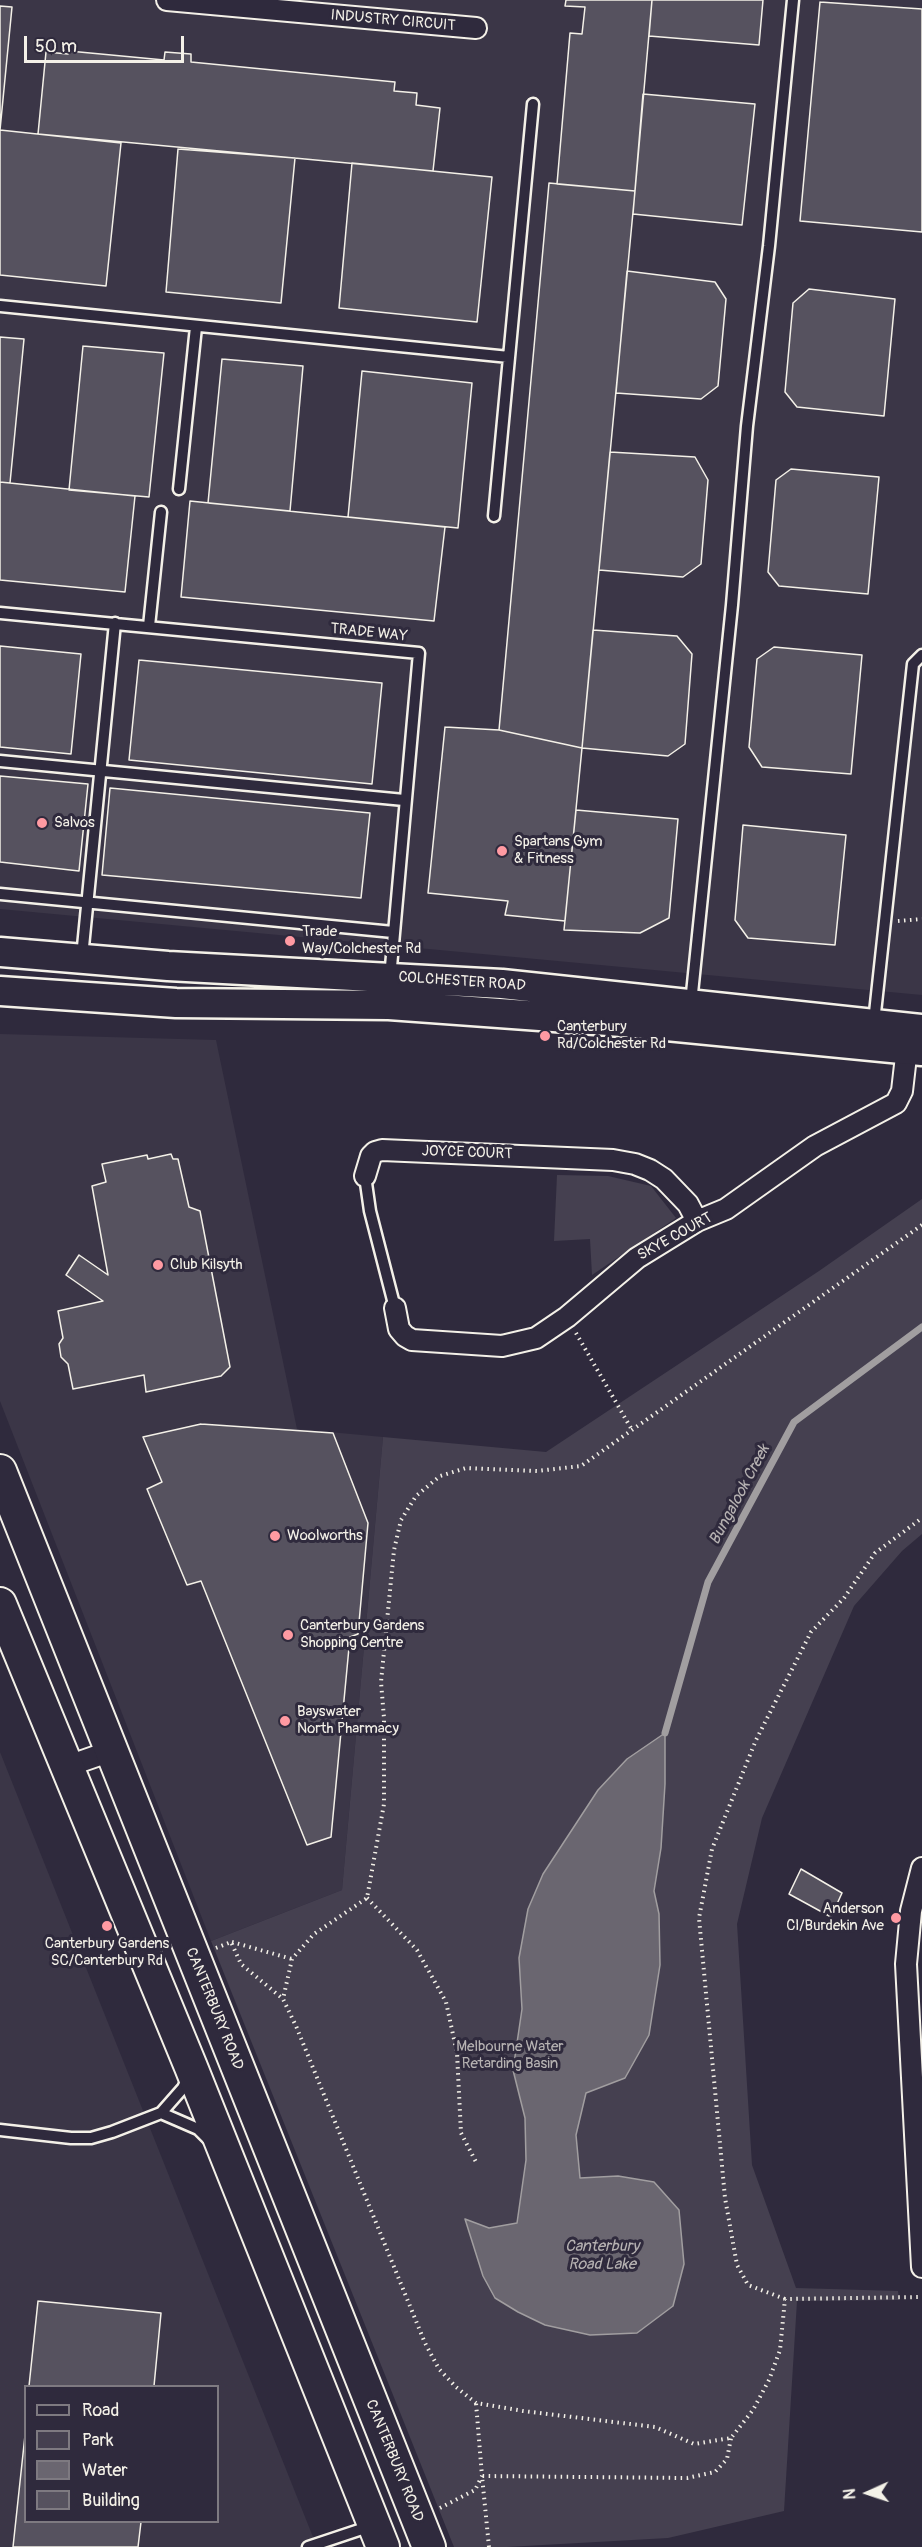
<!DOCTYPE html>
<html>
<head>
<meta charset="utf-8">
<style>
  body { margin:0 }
  #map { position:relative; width:922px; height:2547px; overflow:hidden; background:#2f2a3d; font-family:Pangolin,sans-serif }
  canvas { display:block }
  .legend { position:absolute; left:24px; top:2385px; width:195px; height:138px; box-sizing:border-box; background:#2f2a3d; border:2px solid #7e7a81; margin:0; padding:8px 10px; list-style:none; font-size:18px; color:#f4f1e8 }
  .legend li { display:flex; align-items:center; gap:12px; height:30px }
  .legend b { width:30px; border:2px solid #7e7a81 }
  .north { position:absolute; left:838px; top:2463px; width:60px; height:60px; -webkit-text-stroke:4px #2f2a3d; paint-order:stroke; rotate:267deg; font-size:16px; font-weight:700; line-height:24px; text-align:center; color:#f4f1e8 }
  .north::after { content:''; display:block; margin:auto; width:21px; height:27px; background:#f4f1e8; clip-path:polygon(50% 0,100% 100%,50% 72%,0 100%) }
  .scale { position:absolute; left:24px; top:36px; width:160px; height:27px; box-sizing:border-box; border:3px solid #f4f1e8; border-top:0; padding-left:8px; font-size:18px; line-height:21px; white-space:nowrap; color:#f4f1e8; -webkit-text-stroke:4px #2f2a3d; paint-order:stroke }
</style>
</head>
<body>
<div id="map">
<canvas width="922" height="2547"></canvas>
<ul class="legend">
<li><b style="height:8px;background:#2f2a3d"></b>Road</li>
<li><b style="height:16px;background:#454050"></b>Park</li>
<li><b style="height:16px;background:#6a6670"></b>Water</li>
<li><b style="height:16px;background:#56525f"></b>Building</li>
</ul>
<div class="north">N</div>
<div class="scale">50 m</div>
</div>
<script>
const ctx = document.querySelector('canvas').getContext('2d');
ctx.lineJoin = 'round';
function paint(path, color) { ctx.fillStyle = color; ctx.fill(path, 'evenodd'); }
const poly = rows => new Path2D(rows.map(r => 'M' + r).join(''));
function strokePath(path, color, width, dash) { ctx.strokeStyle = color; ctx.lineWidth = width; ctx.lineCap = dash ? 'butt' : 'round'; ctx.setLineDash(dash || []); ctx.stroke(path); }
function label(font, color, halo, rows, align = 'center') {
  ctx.font = font + ' Pangolin,sans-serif'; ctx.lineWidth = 6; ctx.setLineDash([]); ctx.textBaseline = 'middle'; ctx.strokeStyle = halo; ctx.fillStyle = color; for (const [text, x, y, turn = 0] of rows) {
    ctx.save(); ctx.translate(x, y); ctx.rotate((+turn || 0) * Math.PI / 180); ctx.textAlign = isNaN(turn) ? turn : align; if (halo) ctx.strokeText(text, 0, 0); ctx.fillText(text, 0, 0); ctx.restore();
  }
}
paint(poly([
  [0,0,922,0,922,995,0,909],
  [0,1034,216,1040,297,1429,383,1437,342,1890,211,1941,0,1401],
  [0,1752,317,2547,0,2547],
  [26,2386,218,2386,218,2522,26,2522]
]), '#3b3647');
paint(poly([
  [557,1175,608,1176,651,1186,676,1218,592,1275,590,1239,554,1241],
  [922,1199,922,1534,902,1551,854,1606,762,1818,737,1924,752,2165,796,2288,898,2291,899,2300,797,2301,784,2511,668,2538,507,2547,454,2547,211,1941,342,1890,383,1437,546,1452,819,1271]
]), '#454050');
const water = poly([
  [665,1733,665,1784,661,1848,654,1891,659,1914,660,1965,649,2035,625,2078,586,2093,576,2135,580,2178,618,2176,654,2182,679,2210,684,2264,673,2306,637,2333,590,2335,545,2325,518,2312,495,2298,483,2276,465,2219,489,2228,517,2223,526,2160,525,2118,513,2070,522,2009,519,1958,528,1909,543,1874,598,1790,627,1759,665,1733]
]);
paint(water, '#6a6670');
strokePath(water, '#a19ea0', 1.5);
strokePath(poly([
  [665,1733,708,1582,794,1422,922,1327]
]), '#a19ea0', 7);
const building = poly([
  [566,0,652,0,635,191,557,184,570,33,582,34,585,7,565,6,566,0],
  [652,0,763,0,759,45,649,36,652,0],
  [820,2,922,9,922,232,800,221,820,2],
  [0,6,12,7,0,130,0,6],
  [69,51,164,60,165,52,191,54,191,62,395,82,394,91,417,93,416,105,440,108,433,171,38,134,46,52,68,54,69,51],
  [643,94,755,104,742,225,633,214,643,94],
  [0,130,121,143,106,286,0,275,0,130],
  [178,149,295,158,281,303,166,292,178,149],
  [352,163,492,177,477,322,339,308,352,163],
  [549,183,635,191,582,748,499,730,549,183],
  [627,271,715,282,726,299,718,386,701,399,616,393,627,271],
  [809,289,895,299,884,416,797,407,785,392,793,303,809,289],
  [0,337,24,339,10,483,0,482,0,337],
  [83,346,164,353,149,497,69,490,83,346],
  [222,359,303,366,290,511,208,503,222,359],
  [362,371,472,383,458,528,348,517,362,371],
  [610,452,695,457,708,480,701,564,683,577,599,570,610,452],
  [791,469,879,477,868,594,779,586,768,572,776,480,791,469],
  [0,482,135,496,125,592,0,580,0,482],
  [190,501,445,527,434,621,181,597,190,501],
  [593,630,677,636,692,654,685,744,668,756,582,748,593,630],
  [0,646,81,654,71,754,0,747,0,646],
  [774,647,862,655,851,774,762,767,749,747,757,659,774,647],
  [139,660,382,683,372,784,129,760,139,660],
  [445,727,499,730,582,748,565,921,505,915,508,901,428,893,445,727],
  [0,776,88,784,79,871,0,862,0,776],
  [110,788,370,813,361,898,102,875,110,788],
  [576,810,678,819,669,918,640,933,564,930,576,810],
  [743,825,846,835,835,945,748,938,735,920,743,825],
  [171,1154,173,1159,178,1159,189,1207,200,1211,230,1367,221,1376,146,1392,144,1375,73,1389,68,1364,61,1357,59,1344,63,1338,58,1311,103,1301,66,1275,79,1255,108,1275,92,1186,106,1182,102,1164,147,1155,148,1159,171,1154],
  [201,1424,333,1433,368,1523,358,1634,350,1637,331,1837,307,1845,201,1581,187,1585,147,1489,162,1482,143,1437,201,1424],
  [801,1869,842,1893,831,1917,789,1894,801,1869],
  [38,2301,161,2313,154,2386,29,2386,38,2301],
  [26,2426,26,2522,141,2522,138,2547,13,2547,26,2426]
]);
paint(building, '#56525f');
strokePath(building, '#f4f1e8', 1.5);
const service = poly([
  [0,306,509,357],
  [179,489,196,327],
  [494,516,533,104],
  [0,613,419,653,390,978],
  [149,626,161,512],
  [0,761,404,800],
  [0,894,393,932],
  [82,957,115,623],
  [691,1003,732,605,747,426,769,246,793,0],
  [874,1022,913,664,922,655],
  [365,1176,370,1211,395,1308],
  [161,2113,198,2129,208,2139],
  [0,2130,71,2138,91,2138,112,2132,161,2113,183,2088,189,2076],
  [308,2547,371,2526]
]);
const minor = poly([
  [167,0,476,28],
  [365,1176,371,1156,375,1152,382,1150,613,1160,635,1164,650,1170,664,1179,688,1204,697,1221],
  [395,1308,399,1329,405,1336,412,1340,502,1346,536,1338,567,1317,637,1258,697,1221,726,1209,815,1146,896,1103,902,1091,908,1039],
  [68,1766,111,1751],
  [922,1868,911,1911,906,1964,922,2267]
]);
const secondary = poly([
  [0,952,168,966,502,984,922,1029],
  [0,991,176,1003,389,1005,636,1023,922,1051]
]);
const primary = poly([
  [0,1471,429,2547],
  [0,1604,191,2067,383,2547]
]);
strokePath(service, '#f4f1e8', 15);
strokePath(minor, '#f4f1e8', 24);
strokePath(secondary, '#f4f1e8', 33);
strokePath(primary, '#f4f1e8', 36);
strokePath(poly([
  [898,921,922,919],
  [922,1225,581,1466,537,1471,466,1468,440,1476,416,1496,401,1520,394,1550,381,1682,384,1718,384,1804,367,1898,314,1934,292,1959,283,1999,296,2026,425,2343,439,2369,456,2387,476,2403,523,2411,655,2427,694,2444,731,2438,753,2410,769,2380,780,2350,785,2299,922,2297],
  [576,1333,632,1430],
  [367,1898,417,1950,446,2002,457,2053,461,2133,476,2162],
  [232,1942,292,1959],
  [216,1948,231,1942,241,1964,283,1999],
  [785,2299,748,2285,737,2265,725,2198,699,1918,712,1849,756,1740,811,1632,844,1598,875,1553,922,1518],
  [440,2508,475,2490,482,2476,476,2403],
  [489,2547,482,2476,687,2478,715,2472,727,2459,731,2438]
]), '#f4f1e8', 4, [1.5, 4.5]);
strokePath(service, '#2f2a3d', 10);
strokePath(minor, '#2f2a3d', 20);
strokePath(secondary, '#2f2a3d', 28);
strokePath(primary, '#2f2a3d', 32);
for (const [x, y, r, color] of [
  [42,823,6,"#ff9aa2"],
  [502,851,6,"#ff9aa2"],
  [290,941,6,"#ff9aa2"],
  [545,1036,6,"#ff9aa2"],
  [158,1265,6,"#ff9aa2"],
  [275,1536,6,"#ff9aa2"],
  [288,1635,6,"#ff9aa2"],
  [285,1721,6,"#ff9aa2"],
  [896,1918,6,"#ff9aa2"],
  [107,1926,6,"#ff9aa2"]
]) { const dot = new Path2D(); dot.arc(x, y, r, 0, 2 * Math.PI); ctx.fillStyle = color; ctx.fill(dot); strokePath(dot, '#2f2a3d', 2); }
label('15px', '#f4f1e8', '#2f2a3d', [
  ["INDUSTRY CIRCUIT",393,21,5],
  ["TRADE WAY",369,633,6],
  ["COLCHESTER ROAD",462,982,4],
  ["JOYCE COURT",467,1153,2],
  ["SKYE COURT",675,1237,-29],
  ["CANTERBURY ROAD",214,2009,68],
  ["CANTERBURY ROAD",394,2461,68]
]);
label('15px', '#f4f1e8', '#2f2a3d', [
  ["Salvos",54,823],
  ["Spartans Gym",514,842],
  ["& Fitness",514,859],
  ["Trade",302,932],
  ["Way/Colchester Rd",302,949],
  ["Canterbury",557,1027],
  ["Rd/Colchester Rd",557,1044],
  ["Club Kilsyth",170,1265],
  ["Woolworths",287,1536],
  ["Canterbury Gardens",300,1626],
  ["Shopping Centre",300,1643],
  ["Bayswater",297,1712],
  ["North Pharmacy",297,1729],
  ["Anderson",884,1909,"right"],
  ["Cl/Burdekin Ave",884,1926,"right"],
  ["Canterbury Gardens",107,1944,"center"],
  ["SC/Canterbury Rd",107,1961,"center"]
], 'left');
label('15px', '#b7b3b3', '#2f2a3d', [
  ["Melbourne Water",510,2047],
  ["Retarding Basin",510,2064]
]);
label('italic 16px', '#b6b2b2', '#2f2a3d', [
  ["Bungalook Creek",740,1495,-62],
  ["Canterbury",602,2247],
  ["Road Lake",602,2265]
]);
</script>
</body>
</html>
